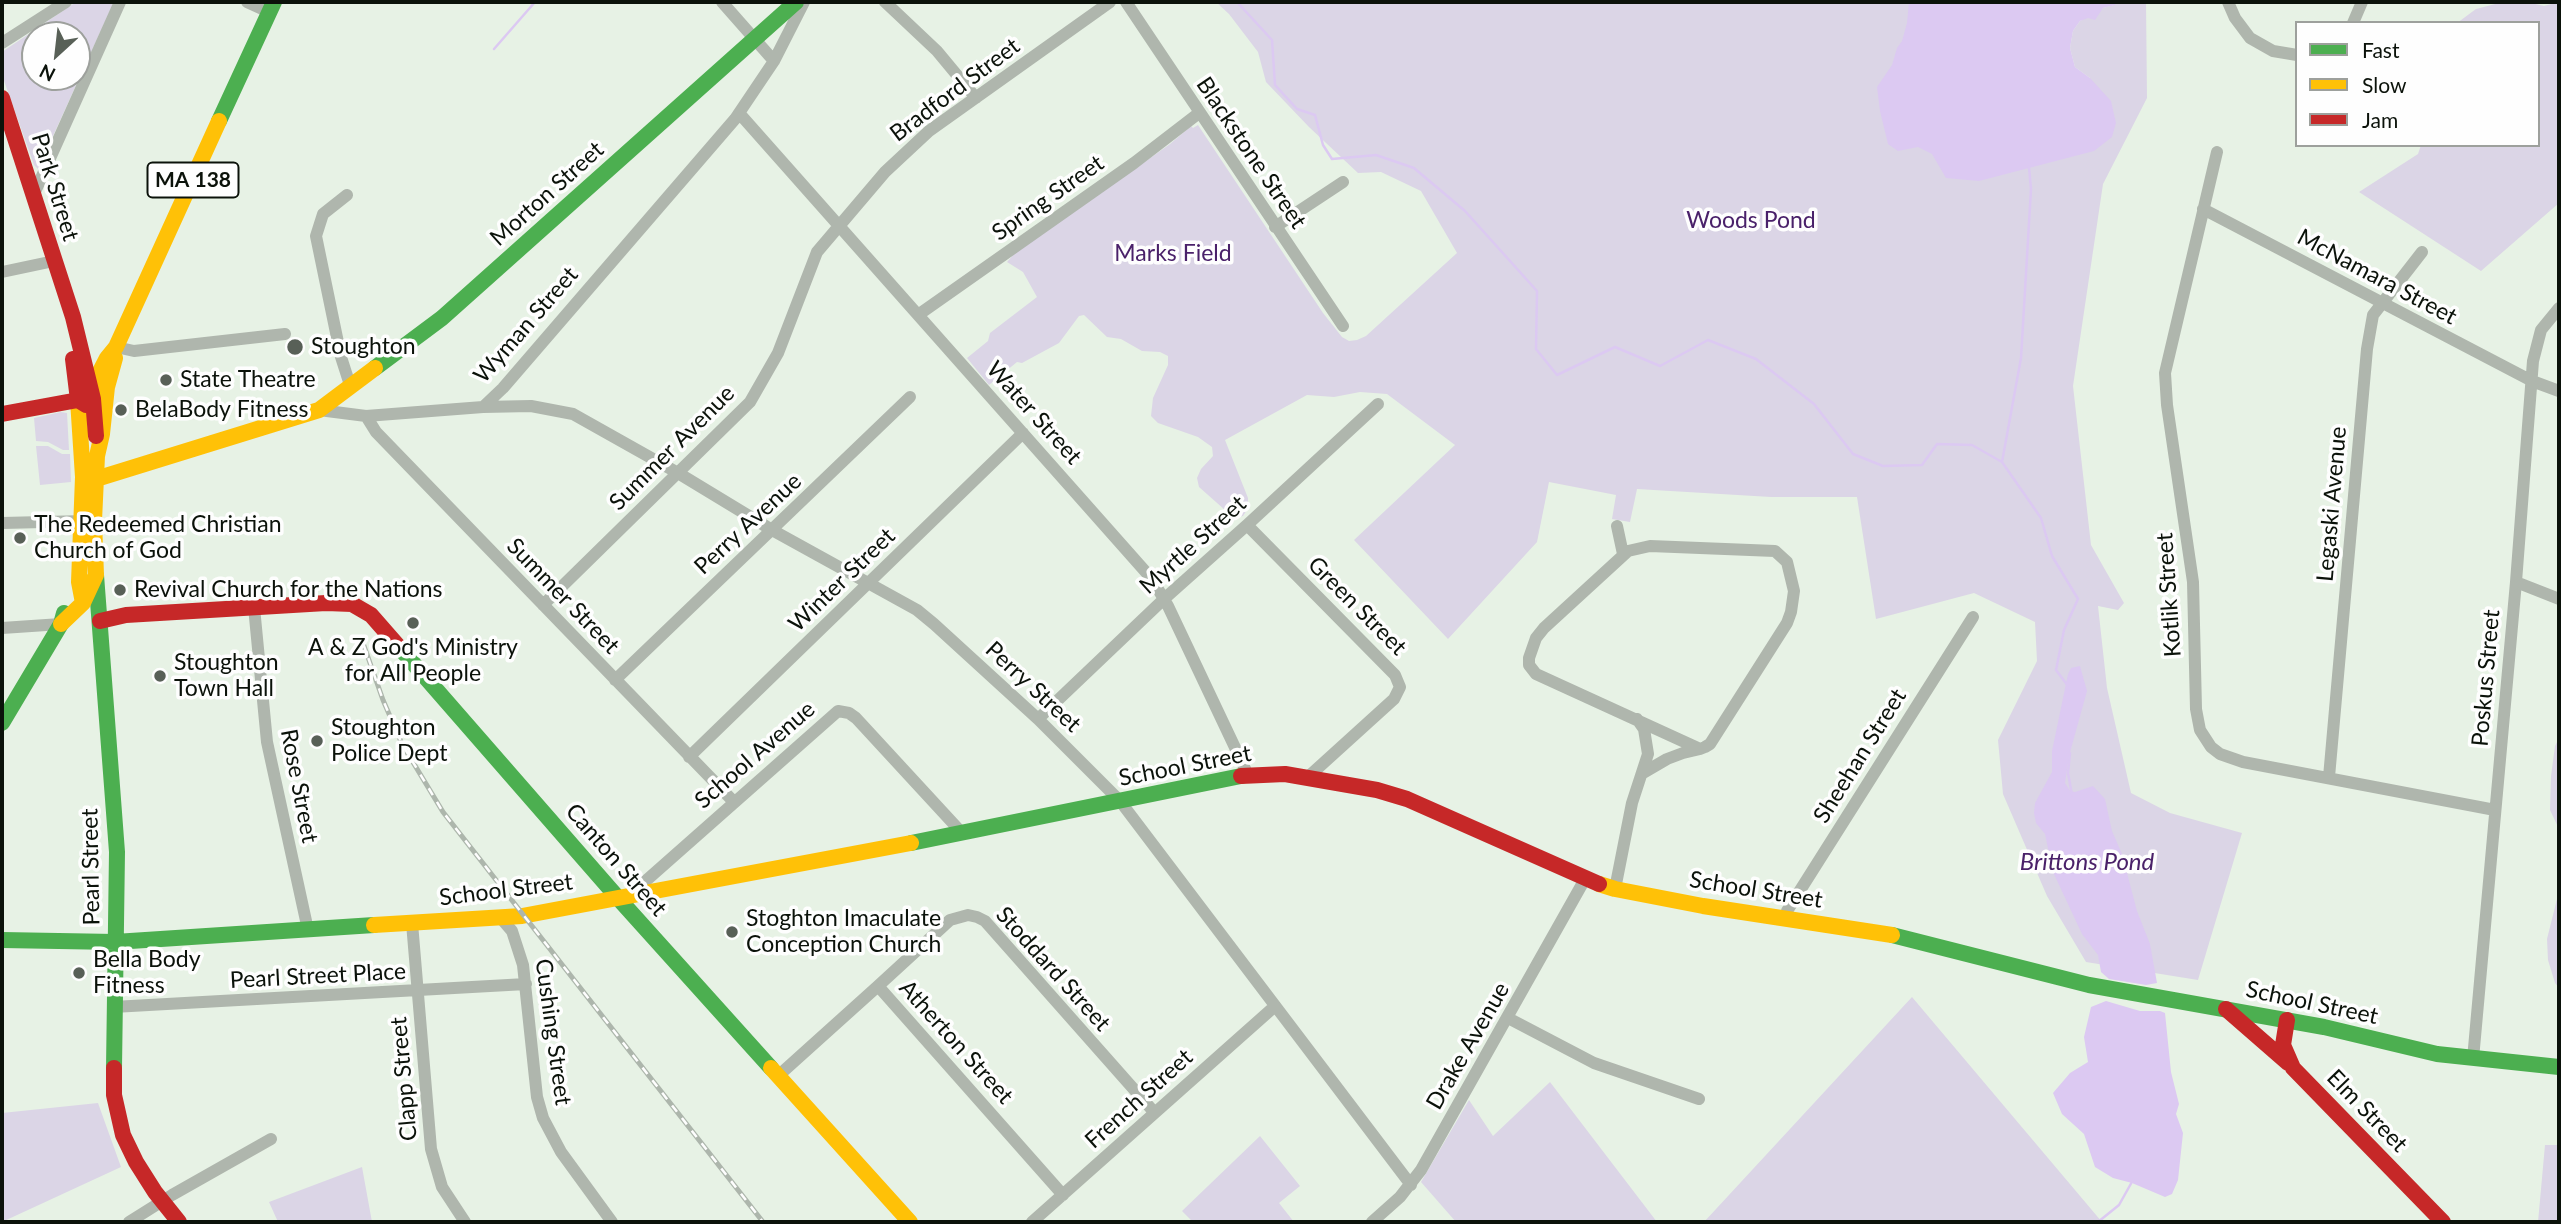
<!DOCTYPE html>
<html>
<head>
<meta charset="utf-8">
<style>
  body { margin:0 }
  #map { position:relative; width:2561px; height:1224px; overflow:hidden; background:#e7f2e5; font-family:Lato,sans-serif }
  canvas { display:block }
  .frame { position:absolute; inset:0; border:4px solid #0b120a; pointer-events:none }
  .legend { position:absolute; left:2295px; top:21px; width:245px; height:126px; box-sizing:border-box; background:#fefefe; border:2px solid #9da09c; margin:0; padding:9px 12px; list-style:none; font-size:21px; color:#0b120a }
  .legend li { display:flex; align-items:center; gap:14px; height:35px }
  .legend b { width:35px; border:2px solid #9da09c }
  .north { position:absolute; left:21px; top:21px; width:70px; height:70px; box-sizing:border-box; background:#fefefe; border:2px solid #9da09c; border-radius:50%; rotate:207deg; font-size:19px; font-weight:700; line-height:28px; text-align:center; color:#0b120a }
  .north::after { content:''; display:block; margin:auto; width:24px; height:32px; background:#586057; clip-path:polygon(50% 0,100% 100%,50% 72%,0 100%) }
</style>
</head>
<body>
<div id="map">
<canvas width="2561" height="1224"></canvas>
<div class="frame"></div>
<ul class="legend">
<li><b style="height:9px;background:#4caf50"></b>Fast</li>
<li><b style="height:9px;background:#ffc107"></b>Slow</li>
<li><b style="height:9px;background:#c62828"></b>Jam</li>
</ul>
<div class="north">N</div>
</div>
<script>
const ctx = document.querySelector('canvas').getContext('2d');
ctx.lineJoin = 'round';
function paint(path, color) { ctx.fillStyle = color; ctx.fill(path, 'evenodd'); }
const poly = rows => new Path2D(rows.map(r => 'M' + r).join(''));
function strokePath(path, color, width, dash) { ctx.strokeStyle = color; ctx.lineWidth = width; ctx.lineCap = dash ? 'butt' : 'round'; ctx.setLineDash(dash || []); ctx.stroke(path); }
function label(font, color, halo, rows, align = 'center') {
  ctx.font = font + ' Lato,sans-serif'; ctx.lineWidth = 7; ctx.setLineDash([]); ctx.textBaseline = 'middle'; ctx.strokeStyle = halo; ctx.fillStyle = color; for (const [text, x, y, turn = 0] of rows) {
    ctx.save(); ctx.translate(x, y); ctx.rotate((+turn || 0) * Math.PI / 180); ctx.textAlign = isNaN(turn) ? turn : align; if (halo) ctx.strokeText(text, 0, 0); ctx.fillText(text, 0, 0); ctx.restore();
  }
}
paint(poly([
  [76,2,113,2,113,4,38,169,34,165,2,75,2,52],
  [35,35,77,35,77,77,35,77],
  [1216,2,2032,2,2079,154,2090,78,2075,67,2070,48,2073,31,2080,21,2103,8,2114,5,2115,2,2146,2,2147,98,2103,184,2073,386,2091,545,2124,603,2118,610,2098,606,2107,688,2131,793,2170,813,2242,833,2198,980,2086,962,2047,896,2003,794,1998,740,2037,661,2035,622,1974,593,1876,619,1857,497,1771,497,1637,489,1630,522,1612,519,1616,495,1549,482,1537,542,1448,639,1354,540,1455,445,1387,394,1360,392,1334,397,1307,395,1225,440,1248,498,1248,508,1243,516,1234,518,1199,487,1197,478,1201,469,1213,456,1212,447,1198,437,1158,423,1151,416,1153,398,1168,365,1168,356,1160,352,1142,351,1121,339,1107,337,1084,315,1079,316,1059,343,1022,363,1017,362,989,385,967,358,988,341,990,333,1037,297,1023,272,1007,262,1014,254,1170,144,1191,126,1193,128,1198,125,1323,313,1342,337,1349,341,1357,340,1366,336,1457,253,1421,191,1381,172,1358,173,1309,127,1266,82,1258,52,1229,14],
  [2503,2,2527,2,2544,6,2559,2,2559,203,2481,271,2359,192,2418,154,2421,145,2538,145,2538,23,2457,23,2476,9],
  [61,412,67,413,69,450,63,450,48,442,36,441,34,418],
  [36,446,48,446,62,454,70,454,71,482,40,485],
  [2559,738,2559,829,2550,810,2551,776,2555,746],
  [2559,891,2559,988,2555,983,2548,960,2547,939],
  [1912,997,2102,1222,1704,1222],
  [1550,1082,1657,1222,1456,1222,1421,1182,1469,1100,1493,1136],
  [98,1103,121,1167,2,1222,2,1113],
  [1260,1136,1300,1186,1279,1203,1294,1222,1193,1222,1182,1211],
  [2545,1145,2559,1145,2559,1222,2538,1222],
  [362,1167,372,1222,278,1222,269,1202]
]), '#dbd5e6');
paint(poly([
  [1909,2,2115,2,2115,5,2103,8,2095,20,2088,18,2080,21,2073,31,2070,48,2075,67,2090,78,2111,101,2116,123,2112,137,2094,151,1979,181,1946,178,1932,154,1918,147,1898,151,1888,144,1880,111,1877,87,1892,65,1897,48,1902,41,1907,23],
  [2080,666,2087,691,2069,756,2065,783,2070,791,2075,792,2093,786,2105,799,2112,831,2122,854,2137,911,2150,944,2157,983,2146,985,2109,979,2101,972,2098,955,2082,934,2053,872,2045,834,2036,823,2034,813,2035,803,2052,772,2052,751,2068,674,2071,668],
  [2106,1001,2140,1011,2160,1011,2165,1013,2171,1072,2179,1104,2176,1114,2183,1133,2178,1180,2172,1194,2165,1197,2132,1183,2113,1178,2095,1167,2084,1134,2062,1114,2053,1093,2070,1073,2088,1062,2084,1037,2091,1007]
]), '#dcc9f2');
strokePath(poly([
  [1237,2,1272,40,1275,85,1297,109,1315,115,1323,145,1332,159,1376,155,1414,168,1465,211,1537,291,1536,349,1557,375,1615,347,1660,366,1708,340,1756,359,1814,404,1853,454,1883,466,1922,465,1937,444,1972,445,2002,462],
  [494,49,535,2],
  [2029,167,2031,189,2021,358,2002,462,2041,518,2052,556,2078,599,2064,630,2056,670,2068,686],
  [2070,753,2068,773,2072,795],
  [2098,1222,2119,1205,2133,1180]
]), '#dcc9f2', 2.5);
strokePath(poly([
  [247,2,269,12],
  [722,2,774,61],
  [885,2,937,51,976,98],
  [1126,2,1343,326],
  [2228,2,2235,18,2250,38,2273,51,2297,55],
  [2353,23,2362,2],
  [2,43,66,2],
  [739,113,1152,579,1168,606,1248,775],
  [2217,152,2165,373,2167,405,2193,582,2196,709,2200,730,2211,747,2220,754,2243,762,2495,810],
  [34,194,120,2],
  [347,195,323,214,316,236,341,357,350,385],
  [2203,209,2532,381,2559,391],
  [1275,227,1343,182],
  [2,272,54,261],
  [918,315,1134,163,1199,113],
  [116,347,134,351,285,334],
  [483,407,503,388,735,119,774,61,804,2],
  [319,410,366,416,483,407,531,406,573,414,678,473,772,530,917,610,934,624,1038,719,1120,801,1411,1185],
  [366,416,376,432,734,802],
  [2,523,86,521],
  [1247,525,1395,675,1400,687,1394,699,1308,777],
  [1617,526,1623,554],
  [2516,582,2559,599],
  [543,605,750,402,778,353,817,252,885,172,929,131,1110,2],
  [254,607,267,742,308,930],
  [2,628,61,624],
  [615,680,910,397],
  [1038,719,1164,599,1247,525,1378,404],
  [689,757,1023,433],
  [1643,773,1667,759,1683,753,1700,749,1705,747,1710,744,1787,623,1791,612,1794,591,1787,562,1775,551,1650,546,1628,551,1544,628,1536,638,1529,658,1529,665,1536,674,1700,749],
  [2329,777,2367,349,2373,315,2422,252],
  [1615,889,1632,803,1648,754,1644,729,1637,719],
  [632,893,838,711,849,713,856,718,962,833],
  [500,917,512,931,523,965,537,1097,543,1118,561,1152,612,1222],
  [1786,918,1787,911,1973,617],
  [412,923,431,1149,442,1187,465,1222],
  [878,986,950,920,968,915,977,917,985,921,1154,1112],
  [113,1007,526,984],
  [1508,1018,1594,1063,1699,1099],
  [2473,1059,2516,582,2533,361,2541,330,2559,308],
  [778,1076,878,986,1063,1195],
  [129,1222,172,1195,271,1139],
  [1032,1222,1274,1007],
  [1372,1222,1400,1197,1421,1170,1585,879]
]), '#afb6ad', 12);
strokePath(poly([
  [219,121,274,2],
  [375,368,442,318,796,2],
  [96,575,117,852,114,1068],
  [399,647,618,898,771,1068],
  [2,723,61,624,64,613],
  [911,843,1241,776],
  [1892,935,2089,985,2324,1027,2437,1054,2559,1067],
  [2,940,115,942,374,925]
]), '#4caf50', 16);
strokePath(poly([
  [96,479,319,410,375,368],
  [83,603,79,582,83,477,78,400,90,391,107,358,116,347,219,121],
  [61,624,83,603,96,575,94,521,97,456,102,434,107,387,115,358],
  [1599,884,1615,889,1703,906,1892,935],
  [374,925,522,916,911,843],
  [771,1068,910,1222]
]), '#ffc107', 16);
strokePath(poly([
  [2,98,73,317,93,399,96,436],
  [73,359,78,400,86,405],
  [2,414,78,400],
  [100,621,126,615,326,603,352,604,371,615,399,647],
  [1241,776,1285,774,1377,790,1407,799,1599,884],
  [2226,1009,2288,1063],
  [2287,1020,2283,1045,2293,1068,2443,1222],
  [114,1068,114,1095,123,1135,136,1162,155,1192,179,1222]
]), '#c62828', 16);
const rail = poly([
  [363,643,383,700,402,744,443,812,763,1222]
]);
strokePath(rail, '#adb6ac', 5);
strokePath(rail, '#fefefe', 2.5, [8]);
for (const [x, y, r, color] of [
  [295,347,9,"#586057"],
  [166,380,7,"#586057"],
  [121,410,7,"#586057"],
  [20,538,7,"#586057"],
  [120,590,7,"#586057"],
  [413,623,7,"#586057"],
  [160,676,7,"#586057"],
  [317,741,7,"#586057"],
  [732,932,7,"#586057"],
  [79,973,7,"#586057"]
]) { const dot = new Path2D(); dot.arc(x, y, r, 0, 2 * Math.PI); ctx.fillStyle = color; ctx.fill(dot); strokePath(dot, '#fefefe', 2.5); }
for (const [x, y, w] of [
  [193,180,91]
]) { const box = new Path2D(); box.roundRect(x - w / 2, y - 17.5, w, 35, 5); ctx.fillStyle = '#fefefe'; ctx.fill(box); strokePath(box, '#0b120a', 2); }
label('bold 21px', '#0b120a', null, [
  ["MA 138",193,180]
]);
label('23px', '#0b120a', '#fefefe', [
  ["Bradford Street",955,90,-37],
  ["Blackstone Street",1251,153,56],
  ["Park Street",55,187,73],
  ["Morton Street",547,194,-42],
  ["Spring Street",1048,198,-35],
  ["McNamara Street",2377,277,28],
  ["Wyman Street",526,325,-49],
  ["Water Street",1034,413,48],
  ["Summer Avenue",672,448,-45],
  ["Legaski Avenue",2332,504,-85],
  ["Perry Avenue",748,524,-43],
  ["Myrtle Street",1193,545,-42],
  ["Winter Street",842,580,-44],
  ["Kotlik Street",2169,595,-94],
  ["Summer Street",563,596,46],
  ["Green Street",1357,606,45],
  ["Poskus Street",2486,678,-85],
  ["Perry Street",1033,687,43],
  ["School Avenue",755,755,-41],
  ["Sheehan Street",1860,756,-58],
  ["School Street",1185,766,-11],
  ["Rose Street",299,786,79],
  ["Canton Street",616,860,49],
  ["Pearl Street",91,867,-91],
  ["School Street",506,890,-7],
  ["School Street",1756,890,9],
  ["Stoddard Street",1053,969,48],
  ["Pearl Street Place",318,976,-3],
  ["School Street",2312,1003,12],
  ["Cushing Street",553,1032,82],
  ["Atherton Street",956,1042,48],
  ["Drake Avenue",1468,1046,-60],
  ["Clapp Street",404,1079,-95],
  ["French Street",1139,1099,-42],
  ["Elm Street",2367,1111,46]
]);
label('23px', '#4a216a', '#fefefe', [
  ["Woods Pond",1751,221],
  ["Marks Field",1173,254]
]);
label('23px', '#0b120a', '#fefefe', [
  ["Stoughton",311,347],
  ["State Theatre",180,380],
  ["BelaBody Fitness",135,410],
  ["The Redeemed Christian",34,525],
  ["Church of God",34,551],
  ["Revival Church for the Nations",134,590],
  ["A & Z God's Ministry",413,648,"center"],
  ["for All People",413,674,"center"],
  ["Stoughton",174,663],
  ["Town Hall",174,689],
  ["Stoughton",331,728],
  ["Police Dept",331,754],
  ["Stoghton Imaculate",746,919],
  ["Conception Church",746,945],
  ["Bella Body",93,960],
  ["Fitness",93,986]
], 'left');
label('italic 24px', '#4a2169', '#fefefe', [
  ["Brittons Pond",2087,862]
]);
</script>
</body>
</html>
